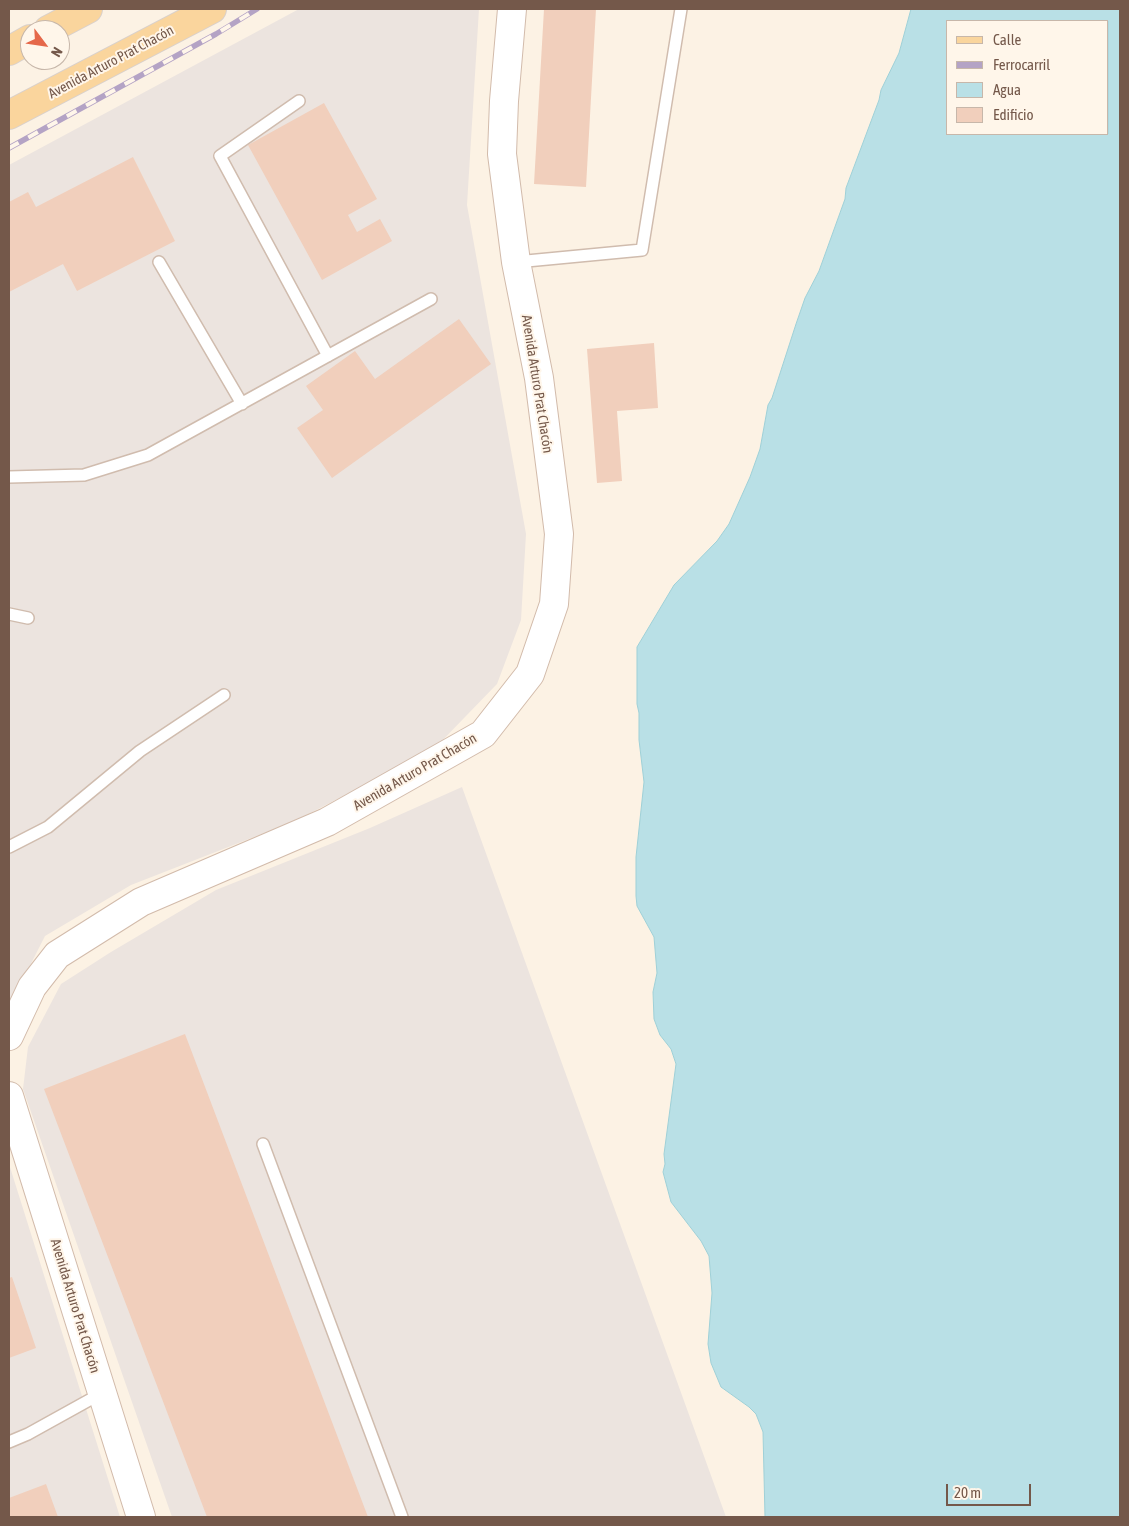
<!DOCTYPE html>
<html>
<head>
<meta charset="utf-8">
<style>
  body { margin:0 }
  #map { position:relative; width:1129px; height:1526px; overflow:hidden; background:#fcf2e4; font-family:"Asap Condensed",sans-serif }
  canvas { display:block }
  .frame { position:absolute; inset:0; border:10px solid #74584a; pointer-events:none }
  .legend { position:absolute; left:946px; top:20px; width:162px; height:115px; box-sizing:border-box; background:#fff6ea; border:1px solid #c7b7aa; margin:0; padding:6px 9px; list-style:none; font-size:15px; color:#74584a }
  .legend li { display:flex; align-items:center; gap:10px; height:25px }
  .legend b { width:25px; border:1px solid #c7b7aa }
  .north { position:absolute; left:20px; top:20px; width:50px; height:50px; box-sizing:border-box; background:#fff6ea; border:1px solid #c7b7aa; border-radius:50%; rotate:121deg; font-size:14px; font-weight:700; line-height:20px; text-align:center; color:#74584a }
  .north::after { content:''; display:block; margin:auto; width:18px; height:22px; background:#e5684a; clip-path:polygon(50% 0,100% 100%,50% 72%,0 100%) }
  .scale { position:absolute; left:946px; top:1484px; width:85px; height:22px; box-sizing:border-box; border:2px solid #74584a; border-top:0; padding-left:6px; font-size:15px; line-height:18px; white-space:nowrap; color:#74584a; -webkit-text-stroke:4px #fff6ea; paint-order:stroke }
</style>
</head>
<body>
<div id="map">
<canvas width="1129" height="1526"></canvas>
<div class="frame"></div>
<ul class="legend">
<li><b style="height:6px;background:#fad59d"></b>Calle</li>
<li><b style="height:6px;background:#b4a3c5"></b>Ferrocarril</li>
<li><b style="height:14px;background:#b9e0e6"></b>Agua</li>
<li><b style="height:14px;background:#f1cfbc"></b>Edificio</li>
</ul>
<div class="north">N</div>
<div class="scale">20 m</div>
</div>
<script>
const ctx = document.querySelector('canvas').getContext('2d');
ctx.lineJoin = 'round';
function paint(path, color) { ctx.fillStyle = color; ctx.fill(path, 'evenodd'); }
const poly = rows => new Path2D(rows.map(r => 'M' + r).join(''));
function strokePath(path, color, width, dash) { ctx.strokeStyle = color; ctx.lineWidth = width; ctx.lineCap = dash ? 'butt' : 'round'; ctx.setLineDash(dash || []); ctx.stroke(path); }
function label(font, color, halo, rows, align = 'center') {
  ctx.font = font + ' "Asap Condensed",sans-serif'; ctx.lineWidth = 4; ctx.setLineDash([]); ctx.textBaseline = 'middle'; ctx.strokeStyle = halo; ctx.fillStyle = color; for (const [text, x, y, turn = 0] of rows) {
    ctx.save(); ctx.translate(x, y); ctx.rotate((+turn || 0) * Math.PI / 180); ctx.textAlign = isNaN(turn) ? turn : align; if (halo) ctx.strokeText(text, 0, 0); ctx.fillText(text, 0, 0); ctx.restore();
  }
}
paint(poly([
  [299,9,479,9,467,205,526,534,521,620,497,684,434,749,295,821,131,885,45,936,9,1007,9,165],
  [462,787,726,1517,172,1517,23,1089,28,1047,61,984,111,952,216,890,370,828],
  [9,1164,120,1517,9,1517]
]), '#ece4df');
const water = poly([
  [911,9,1120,9,1120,1517,765,1517,763,1432,756,1414,749,1407,721,1387,711,1363,708,1344,712,1293,709,1256,701,1241,671,1202,663,1172,665,1164,664,1154,676,1064,671,1049,660,1035,654,1019,653,992,657,973,654,937,637,906,636,896,636,857,644,782,639,740,639,713,637,704,637,647,674,585,717,541,729,524,750,477,760,449,768,405,772,398,796,324,805,298,819,271,845,199,846,188,879,100,881,90,899,53,911,9],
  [948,21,1108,21,1108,134,948,134,948,21]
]);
paint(water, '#b9e0e6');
strokePath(water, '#9fd0d7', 1);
paint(poly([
  [544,9,596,9,586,187,534,184],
  [324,103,377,199,348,215,357,232,380,219,392,241,322,280,248,145],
  [133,157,175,241,77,291,63,264,9,292,9,202,28,192,36,207],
  [459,319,491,364,332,478,297,428,323,410,306,386,355,351,375,379],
  [654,343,658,408,617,411,622,481,597,483,587,349],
  [185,1034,368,1517,207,1517,44,1089],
  [12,1277,36,1348,9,1358,9,1278],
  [46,1484,58,1517,10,1517,9,1513,9,1498]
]), '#f1cfbc');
const lane = poly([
  [299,101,220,156,328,356],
  [159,262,242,404],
  [516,262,642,250,681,9],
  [9,477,84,475,148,455,431,299],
  [9,614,28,618],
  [9,847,48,827,140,751,224,695],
  [263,1144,402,1517],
  [9,1442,28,1434,102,1393]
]);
const secondary = poly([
  [9,1036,32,987,57,955,141,902,327,822,483,734,530,674,554,604,559,534,539,378,516,262,502,154,504,101,512,9],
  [9,1096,141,1517]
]);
const primary = poly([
  [48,30,88,9],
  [9,51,30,39],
  [9,115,212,9]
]);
strokePath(lane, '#d0bcae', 14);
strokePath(secondary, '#d2bbab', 30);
strokePath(primary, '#d8d0cc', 30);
strokePath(lane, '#fff', 11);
strokePath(secondary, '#fff', 28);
strokePath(primary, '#fad59d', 28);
const rail = poly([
  [9,148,216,34,257,9]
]);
strokePath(rail, '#b4a3c5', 5.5);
strokePath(rail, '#fff6ea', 4, [11]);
label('14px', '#74584a', '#fff6ea', [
  ["Avenida Arturo Prat Chacón",111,62,-28],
  ["Avenida Arturo Prat Chacón",537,384,81],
  ["Avenida Arturo Prat Chacón",415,772,-30],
  ["Avenida Arturo Prat Chacón",75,1306,73]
]);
</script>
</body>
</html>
